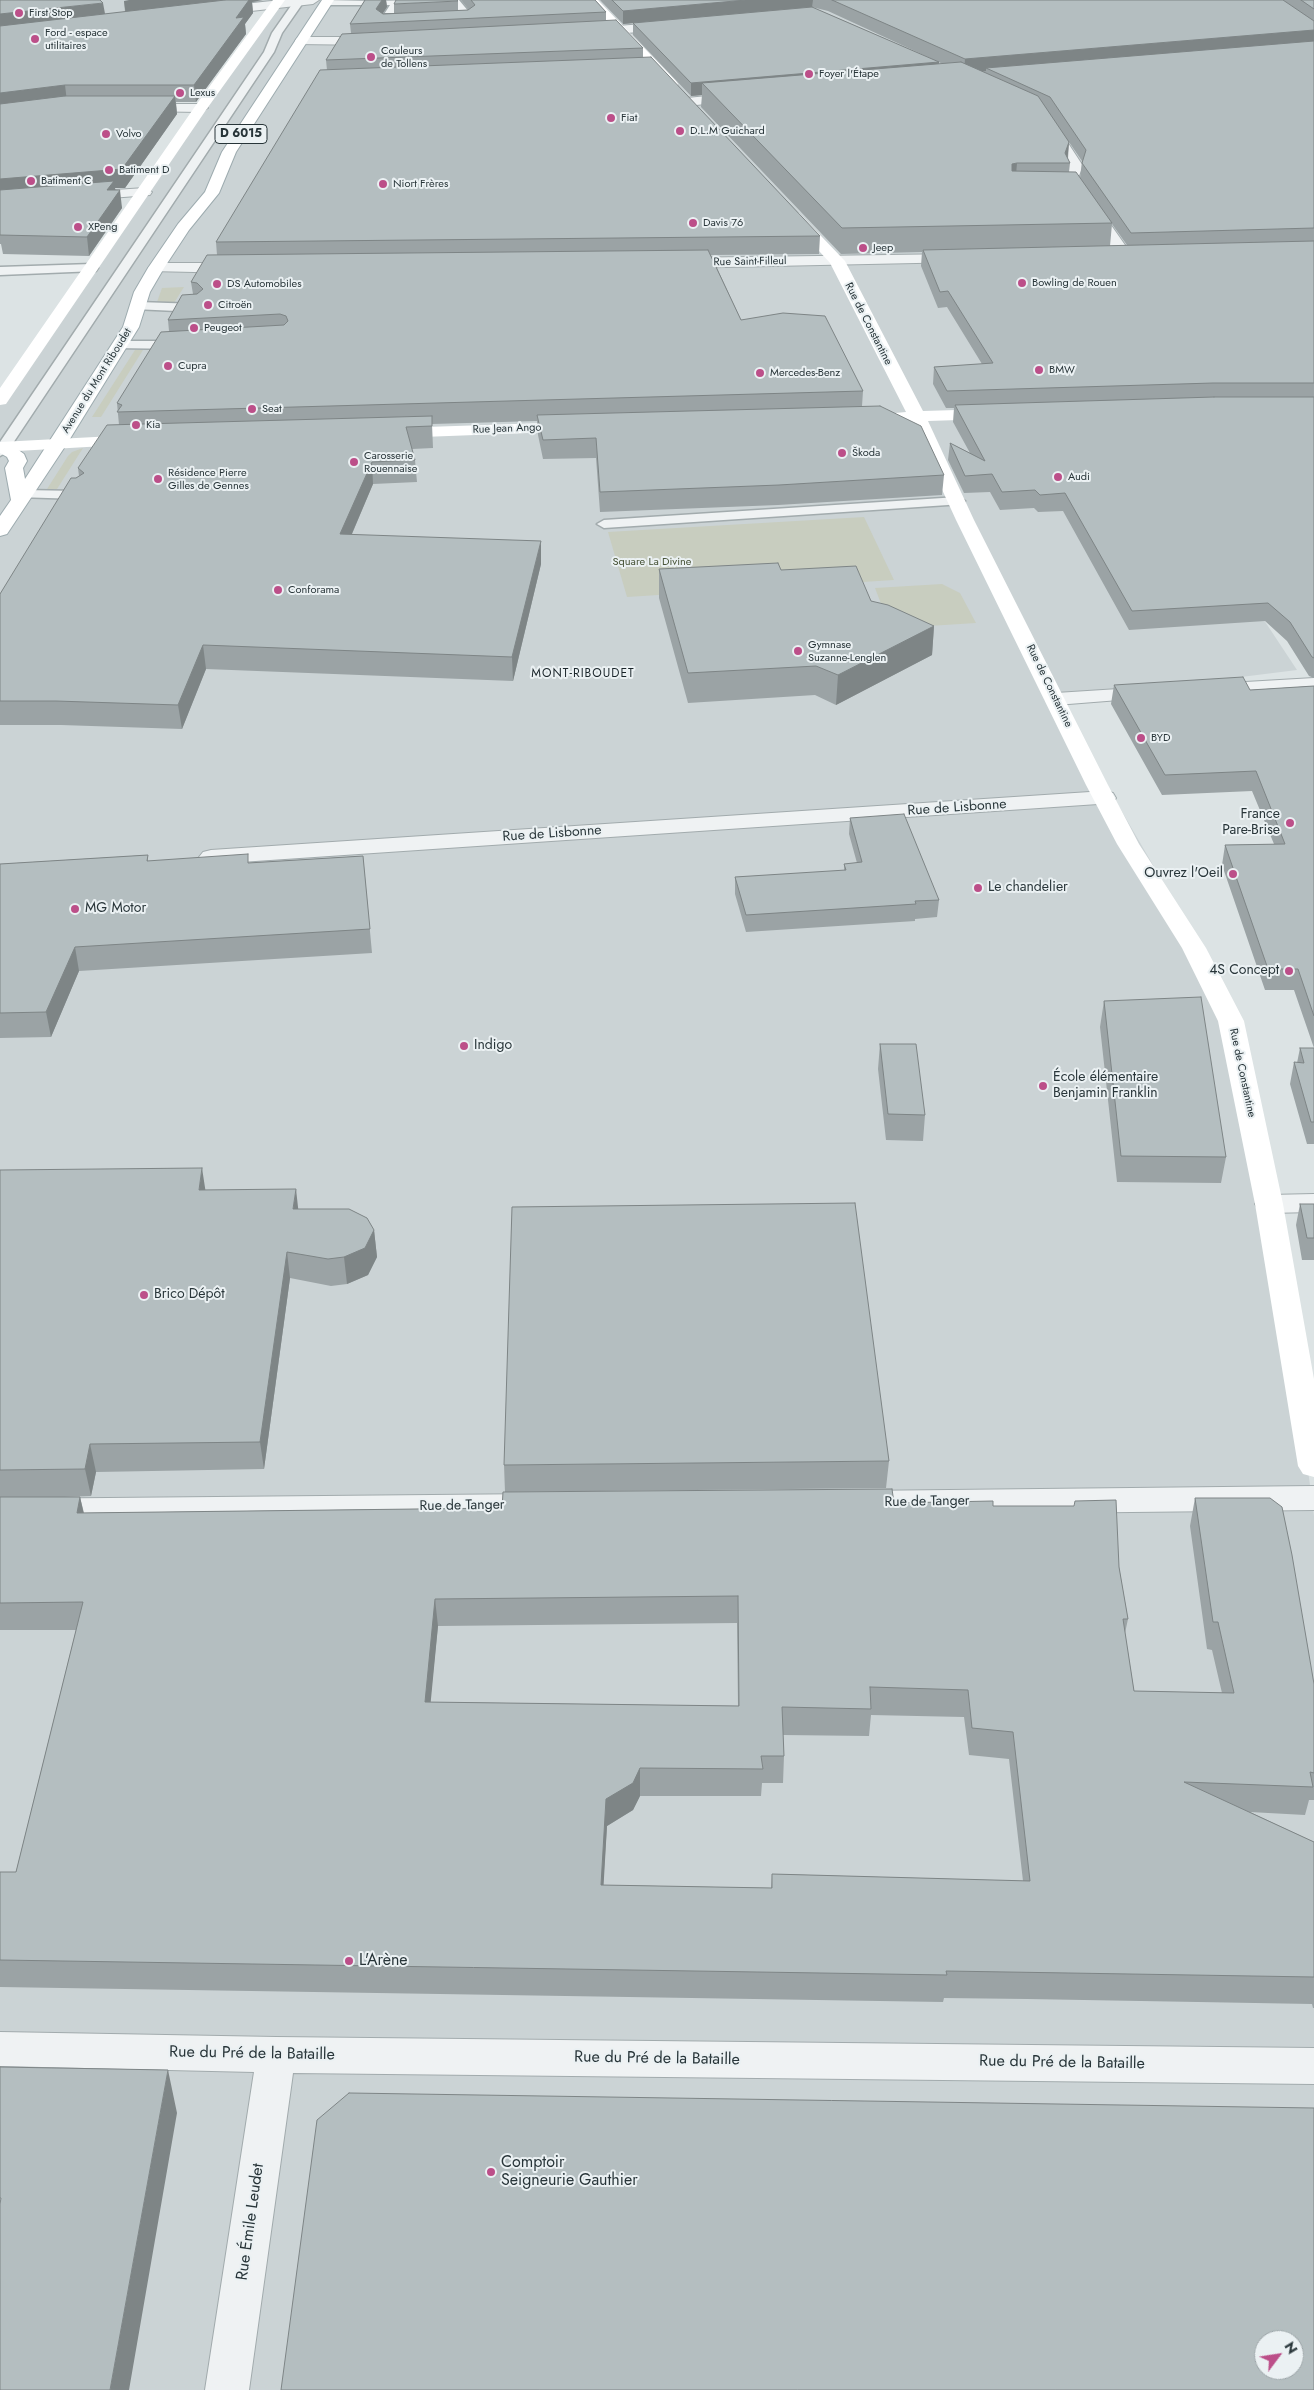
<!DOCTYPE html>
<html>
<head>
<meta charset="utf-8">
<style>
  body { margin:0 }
  #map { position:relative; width:1314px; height:2390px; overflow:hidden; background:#dce3e4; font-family:Jost,sans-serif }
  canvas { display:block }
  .north { position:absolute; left:1254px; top:2330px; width:50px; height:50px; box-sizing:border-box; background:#ebf1f3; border:1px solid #9da6a9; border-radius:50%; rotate:59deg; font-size:14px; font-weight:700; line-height:20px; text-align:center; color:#283539 }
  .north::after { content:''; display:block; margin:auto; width:18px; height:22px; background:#bc4f89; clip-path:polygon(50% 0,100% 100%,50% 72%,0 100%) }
</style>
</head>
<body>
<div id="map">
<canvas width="1314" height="2390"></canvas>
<div class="north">N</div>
</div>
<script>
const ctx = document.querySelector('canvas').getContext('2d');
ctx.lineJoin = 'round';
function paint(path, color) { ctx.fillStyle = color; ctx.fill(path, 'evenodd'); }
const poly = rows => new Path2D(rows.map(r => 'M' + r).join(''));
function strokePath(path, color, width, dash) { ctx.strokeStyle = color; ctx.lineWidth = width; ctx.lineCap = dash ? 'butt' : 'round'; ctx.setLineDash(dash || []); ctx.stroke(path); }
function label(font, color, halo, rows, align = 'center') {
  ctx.font = font + ' Jost,sans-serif'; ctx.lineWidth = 4; ctx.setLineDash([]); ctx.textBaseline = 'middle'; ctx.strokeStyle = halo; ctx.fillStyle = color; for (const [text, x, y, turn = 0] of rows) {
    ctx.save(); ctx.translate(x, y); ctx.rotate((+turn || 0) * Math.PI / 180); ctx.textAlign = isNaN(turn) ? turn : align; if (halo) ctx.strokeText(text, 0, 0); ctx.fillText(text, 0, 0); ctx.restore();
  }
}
paint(poly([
  [0,0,1268,0,1314,32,1258,611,1297,670,1057,700,1231,999,1270,1180,1314,1516,1314,2390,0,2390,0,400,275,5,0,34],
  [1264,2340,1294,2340,1294,2370,1264,2370]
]), '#cbd3d5');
paint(poly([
  [184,287,174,303,157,302,162,288],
  [135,350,143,350,101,417,92,417],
  [83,448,57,489,47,489,68,456,72,452],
  [864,517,894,580,627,597,608,532],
  [942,584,960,593,976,623,897,628,888,622,875,588]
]), '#c8cdbf');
const lane = poly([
  [295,0,305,0,282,33,274,52,7,452,0,456,0,442,264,52,272,33,295,0],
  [324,0,372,1,424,0,419,3,400,4,391,19,406,19,406,23,384,25,379,22,390,5,327,5,322,2,324,0],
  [449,0,459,0,474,18,472,20,448,21,448,17,462,16,449,0],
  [92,264,98,268,96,271,0,275,0,267,92,264],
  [138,302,198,304,204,308,198,312,134,309,132,306,138,302],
  [120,341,180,341,186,345,180,349,116,348,114,345,120,341],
  [22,490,79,491,86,495,79,499,17,497,15,494,22,490],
  [958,497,965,501,963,504,604,528,597,524,604,520,958,497]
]);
const street = poly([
  [281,0,319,0,313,4,216,15,210,11,216,7,281,0],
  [671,22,677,26,675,29,590,36,584,32,590,28,671,22],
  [301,37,374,37,380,41,374,45,297,44,295,41,297,38,301,37],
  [738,93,745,97,743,100,687,106,680,102,687,98,738,93],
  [139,104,201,104,208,108,201,112,134,111,132,108,134,105,139,104],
  [1048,119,1053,120,1083,166,1078,178,1132,255,1129,258,1119,258,1072,192,1064,178,1069,166,1041,123,1048,119],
  [145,188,152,192,150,195,84,200,77,196,84,192,145,188],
  [959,254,964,256,967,259,964,262,677,268,669,263,677,258,959,254],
  [156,263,237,263,245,268,237,273,151,271,148,268,156,263],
  [1314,678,1314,690,1211,696,1204,694,1201,690,1204,686,1211,684,1314,678],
  [1150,687,1157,689,1160,693,1157,697,1056,705,1049,703,1045,699,1049,695,1056,693,1150,687],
  [1105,791,1113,793,1116,798,1113,803,211,864,203,862,199,857,203,852,211,850,1105,791],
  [1314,1194,1314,1212,1269,1213,1259,1210,1255,1204,1259,1198,1269,1195,1314,1194],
  [1314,1486,1314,1510,858,1515,847,1511,842,1503,847,1495,858,1491,1314,1486],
  [540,1494,551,1498,556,1506,551,1514,540,1518,0,1523,0,1499,540,1494],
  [0,2032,276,2037,1314,2048,1314,2084,293,2073,249,2390,205,2390,254,2072,0,2066,0,2032]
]);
const primary = poly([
  [322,0,334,0,236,152,219,193,189,230,164,268,150,292,139,327,68,442,7,534,0,536,0,516,11,500,5,468,9,461,7,457,0,453,0,442,9,443,24,454,27,461,23,468,25,479,123,327,134,292,148,268,178,224,205,192,222,152,322,0]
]);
strokePath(lane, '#a2abad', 3);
strokePath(street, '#a2abad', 2);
strokePath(primary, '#9dabaf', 2);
paint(lane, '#eff2f3');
paint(street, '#eff2f3');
paint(poly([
  [273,0,285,0,206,110,6,404,0,405,0,388,196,105,273,0],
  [585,0,598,0,676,81,678,84,676,87,666,87,585,0],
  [794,212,799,213,845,261,923,411,990,409,996,410,999,414,996,418,990,419,928,421,974,520,1108,785,1139,844,1206,948,1244,1021,1283,1204,1314,1379,1314,1477,1303,1474,1298,1466,1255,1204,1218,1021,1182,948,1117,844,1086,785,956,520,911,422,895,421,892,417,895,413,906,412,830,263,787,216,794,212],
  [575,422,581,423,584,427,581,431,396,438,390,437,387,433,390,429,396,428,575,422],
  [133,435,139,436,142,440,139,444,0,452,0,442,133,435]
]), '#fff');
paint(primary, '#fff');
paint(poly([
  [0,0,105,14,125,12,124,1,262,1,252,2,253,13,245,24,246,34,196,102,176,102,177,114,125,188,115,188,122,208,89,256,3,254,1,244,0,244],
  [365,0,386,0,387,7,383,13,394,13,394,4,458,1,458,10,469,10,461,0,595,0,606,12,606,21,643,48,643,57,820,236,819,254,711,255,741,320,863,391,862,406,944,475,942,495,778,505,600,512,596,458,543,459,538,435,537,421,432,424,433,448,412,449,415,460,417,482,373,484,352,534,541,564,513,681,206,669,182,729,61,725,0,725,0,594,76,478,79,476,78,468,119,425,117,403,169,331,168,320,193,294,191,282,217,255,216,242,327,70,326,60,351,33,350,24],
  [600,0,1314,0,1314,678,1309,676,1287,641,1265,621,1129,630,1063,511,1038,512,1034,508,1000,510,990,492,964,493,948,460,950,443,970,453,953,422,954,408,946,408,933,384,934,367,982,364,947,307,938,308,921,266,922,252,841,254,701,107,702,95,691,96,633,35,633,23,623,24],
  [812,7,828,11,943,64,939,64,939,62],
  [1069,142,1082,161,1080,178,1069,172,1070,163,1068,159],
  [1112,224,1127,245,1110,246],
  [659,569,781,570,871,601,934,626,932,655,836,705,815,695,688,703,659,598],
  [1114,685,1250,690,1314,686,1314,1144,1307,1144,1290,1084,1294,1062,1297,1063,1300,1048,1314,1048,1294,990,1265,990,1222,865,1225,845,1274,844,1252,791,1162,795,1111,704],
  [850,818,939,900,937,917,915,919,915,921,746,932,735,894,735,877,844,871,844,864,857,863,849,834],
  [148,855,148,861,249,863,363,856,372,953,79,971,51,1037,0,1038,0,864],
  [1104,1001,1226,1157,1221,1183,1117,1182,1100,1027],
  [880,1044,925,1115,923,1141,886,1140,878,1069],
  [0,1170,205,1190,298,1209,374,1230,377,1257,368,1275,347,1284,331,1286,290,1278,264,1469,96,1472,91,1496,64,1497,80,1497,84,1513,894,1503,993,1506,1119,1567,1128,1619,1125,1633,1134,1691,1222,1693,1212,1650,1207,1649,1190,1526,1195,1498,1314,1684,1314,1800,1309,1800,1305,1815,1250,1812,1314,1842,1314,2008,1313,2008,1312,2004,1027,1999,944,1998,943,2002,0,1987,0,1872,16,1872,76,1630,0,1630],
  [737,1623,738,1706,430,1702,438,1626],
  [871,1715,964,1717,969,1755,1009,1759,1023,1881,772,1874,771,1888,603,1885,607,1826,633,1810,640,1796,761,1796,762,1783,783,1783,784,1756,783,1735,869,1736],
  [1300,1204,1314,1204,1314,1260,1302,1260,1296,1225],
  [889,1461,886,1488,505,1492,504,1465]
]), '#9ba3a5');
paint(poly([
  [129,0,263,0,252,2,253,13,245,24,246,34,196,102,194,85,236,18,126,16,124,1],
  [382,0,386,0,387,7,377,22,376,9],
  [746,0,813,0,812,7,623,24,623,11],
  [103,3,106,19,0,31,0,14],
  [1314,30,1314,44,986,68,986,71,964,73,965,59],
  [939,62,939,75,702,83,702,95,691,96,691,83],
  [65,85,67,102,0,111,0,93],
  [175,96,177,114,125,188,115,188,116,195,120,190,122,208,89,256,87,237,0,198,0,179],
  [1069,142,1067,163,1065,153],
  [1017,163,1015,187,1010,189,1012,164],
  [372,462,373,484,342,557,340,534],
  [541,541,541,564,513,681,512,657],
  [934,626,932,655,836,705,838,675],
  [203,645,206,669,182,729,178,705],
  [75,947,79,971,51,1037,46,1012],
  [202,1168,206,1194,199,1190],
  [296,1189,299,1216,293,1209],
  [374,1230,377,1257,368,1275,347,1284,344,1257],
  [287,1252,290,1278,264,1469,260,1442],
  [90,1444,96,1472,91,1496,85,1469],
  [80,1497,86,1524,77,1513],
  [435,1599,438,1626,428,1730,425,1702],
  [640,1768,640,1796,633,1810,607,1826,602,1912,601,1885,606,1799],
  [168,2070,177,2113,129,2390,110,2390]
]), '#7e8586');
const building = poly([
  [0,0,100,0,103,3,0,14,0,0],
  [225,0,249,0,236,18,244,17,194,85,65,85,0,93,0,26,225,0],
  [365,0,382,0,376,9,383,14,468,10,475,5,471,0,595,0,606,12,350,24,365,0],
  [396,0,457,0,458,1,394,4,396,0],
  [612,0,746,0,623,11,612,0],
  [832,0,1283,0,1314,21,1314,30,965,59,832,0],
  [1301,0,1314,0,1314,9,1301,0],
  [812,7,939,62,691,83,633,23,812,7],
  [616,20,643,48,326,60,342,34,616,20],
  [1314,41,1314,228,1131,233,1082,163,1086,150,1050,97,986,68,1314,41],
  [651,57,820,236,216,242,320,70,651,57],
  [961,62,1038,96,1069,142,1065,153,1070,163,1017,163,1012,164,1012,171,1076,172,1112,223,842,228,702,83,961,62],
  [65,96,175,96,122,169,0,179,0,104,65,96],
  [114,181,107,190,120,190,87,237,0,235,0,190,114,181],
  [1314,241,1314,383,1213,383,947,391,934,367,993,363,948,291,940,292,923,250,1314,241],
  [708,250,741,320,783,313,825,316,863,391,117,412,122,405,117,403,161,332,284,325,288,321,286,316,280,314,168,320,182,295,197,294,203,289,197,283,191,282,207,255,708,250],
  [1214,397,1314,397,1314,658,1312,657,1290,622,1268,603,1132,611,1065,493,1040,495,1035,490,1002,492,992,474,965,476,950,443,985,461,955,405,1214,397],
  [880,406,921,426,944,475,779,485,600,492,596,438,543,440,537,415,880,406],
  [432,416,432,426,406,427,415,460,372,462,340,534,541,541,512,657,203,645,178,705,56,701,0,701,0,594,71,478,76,478,84,473,78,468,107,425,432,416],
  [778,563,781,570,856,566,871,601,888,605,934,626,838,675,816,666,688,673,659,569,778,563],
  [1243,677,1250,690,1314,686,1314,1016,1298,969,1268,969,1225,845,1285,844,1256,771,1165,775,1114,685,1243,677],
  [904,814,939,900,915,901,916,904,746,915,735,877,846,870,844,864,862,862,850,818,904,814],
  [248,854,248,863,363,856,370,929,75,947,46,1012,0,1013,0,864,148,855,147,861,248,854],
  [1201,997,1226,1157,1121,1156,1104,1001,1201,997],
  [880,1044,916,1044,925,1115,888,1114,880,1044],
  [1300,1048,1314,1048,1314,1122,1311,1122,1294,1062,1304,1063,1300,1048],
  [202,1168,199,1190,296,1189,293,1209,349,1209,367,1218,374,1230,365,1248,344,1257,328,1259,287,1252,260,1442,90,1444,85,1469,0,1470,0,1170,202,1168],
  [855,1203,889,1461,504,1465,512,1207,855,1203],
  [1300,1204,1314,1204,1314,1238,1307,1238,1300,1204],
  [892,1489,894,1503,993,1501,993,1506,1074,1506,1075,1501,1116,1500,1119,1567,1128,1619,1123,1619,1134,1691,1234,1693,1218,1622,1213,1622,1195,1498,1270,1498,1282,1507,1292,1555,1314,1684,1314,1773,1310,1772,1313,1787,1184,1782,1314,1842,1314,1977,946,1971,947,1975,0,1960,0,1872,16,1872,83,1602,0,1603,0,1497,80,1497,77,1513,502,1508,503,1492,892,1489],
  [738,1596,739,1706,425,1702,435,1599,738,1596],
  [870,1687,968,1690,972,1728,1013,1732,1030,1881,772,1874,772,1888,601,1885,606,1799,633,1783,640,1768,763,1769,761,1756,784,1756,782,1707,871,1709,870,1687],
  [0,2067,168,2070,110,2390,0,2390,0,2204,1,2198,0,2198,0,2067],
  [349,2093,1314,2108,1314,2390,281,2390,317,2120,349,2093],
  [1264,2340,1294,2340,1294,2370,1264,2370,1264,2340]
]);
paint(building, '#b4bec0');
strokePath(building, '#7e8586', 1);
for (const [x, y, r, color] of [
  [19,13,5,"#bc4f89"],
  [35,39,5,"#bc4f89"],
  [371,57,5,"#bc4f89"],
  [809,74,5,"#bc4f89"],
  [180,93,5,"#bc4f89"],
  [611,118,5,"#bc4f89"],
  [680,131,5,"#bc4f89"],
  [106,134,5,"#bc4f89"],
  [109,170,5,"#bc4f89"],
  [31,181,5,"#bc4f89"],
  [383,184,5,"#bc4f89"],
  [693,223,5,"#bc4f89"],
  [78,227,5,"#bc4f89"],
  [863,248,5,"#bc4f89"],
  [1022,283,5,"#bc4f89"],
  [217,284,5,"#bc4f89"],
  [208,305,5,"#bc4f89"],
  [194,328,5,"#bc4f89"],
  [168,366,5,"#bc4f89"],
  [1039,370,5,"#bc4f89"],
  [760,373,5,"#bc4f89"],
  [252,409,5,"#bc4f89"],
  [136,425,5,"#bc4f89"],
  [842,453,5,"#bc4f89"],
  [354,462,5,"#bc4f89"],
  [1058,477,5,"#bc4f89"],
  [158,479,5,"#bc4f89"],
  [278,590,5,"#bc4f89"],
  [798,651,5,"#bc4f89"],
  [1141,738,5,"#bc4f89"],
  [1290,823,5,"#bc4f89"],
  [1233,874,5,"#bc4f89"],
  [978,888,5,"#bc4f89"],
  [75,909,5,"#bc4f89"],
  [1289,971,5,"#bc4f89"],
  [464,1046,5,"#bc4f89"],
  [1043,1086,5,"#bc4f89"],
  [144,1295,5,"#bc4f89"],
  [349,1961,5,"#bc4f89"],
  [491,2172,5,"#bc4f89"]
]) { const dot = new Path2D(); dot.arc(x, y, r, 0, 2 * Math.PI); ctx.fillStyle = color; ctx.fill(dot); strokePath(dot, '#ebf1f3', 2); }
label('11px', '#283539', '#ebf1f3', [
  ["First Stop",29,13],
  ["Ford - espace",45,33],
  ["utilitaires",45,46],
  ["Couleurs",381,51],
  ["de Tollens",381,64],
  ["Foyer l'Étape",819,74],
  ["Lexus",190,93],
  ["Fiat",621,118],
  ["D.L.M Guichard",690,131],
  ["Volvo",116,134],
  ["Batiment D",119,170],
  ["Batiment C",41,181],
  ["Niort Frères",393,184],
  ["Davis 76",703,223],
  ["XPeng",88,227],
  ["Jeep",873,248],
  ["Bowling de Rouen",1032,283],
  ["DS Automobiles",227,284],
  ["Citroën",218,305],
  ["Peugeot",204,328],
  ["Cupra",178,366],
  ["BMW",1049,370],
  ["Mercedes-Benz",770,373],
  ["Seat",262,409],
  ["Kia",146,425],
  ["Škoda",852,453],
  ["Carosserie",364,456],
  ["Rouennaise",364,469],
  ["Résidence Pierre",168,473],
  ["Gilles de Gennes",168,486],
  ["Audi",1068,477],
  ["Conforama",288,590],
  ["Gymnase",808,645],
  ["Suzanne-Lenglen",808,658],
  ["BYD",1151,738]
], 'left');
label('11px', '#283539', '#ebf1f3', [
  ["Rue Saint-Filleul",750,262,-1],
  ["Rue de Constantine",868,324,63],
  ["Avenue du Mont Riboudet",97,381,-58],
  ["Rue Jean Ango",507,429,-2],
  ["Rue de Constantine",1049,686,64],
  ["Rue de Constantine",1242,1073,78]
]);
label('11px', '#475337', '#ebf1f3', [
  ["Square La Divine",652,562]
]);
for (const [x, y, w] of [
  [241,134,52]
]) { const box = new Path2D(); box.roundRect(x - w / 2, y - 9.5, w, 19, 4); ctx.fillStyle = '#ebf1f3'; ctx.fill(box); strokePath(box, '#283539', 1); }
label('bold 12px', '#283539', null, [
  ["D 6015",241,134]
]);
ctx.letterSpacing = '1px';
label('12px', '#1a252a', '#ebf1f3', [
  ["MONT-RIBOUDET",583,674]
]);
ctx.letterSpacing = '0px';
label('14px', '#283539', '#ebf1f3', [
  ["Rue de Lisbonne",957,808,-4],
  ["Rue de Lisbonne",552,834,-4],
  ["Rue de Tanger",927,1502,-1],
  ["Rue de Tanger",462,1506,-1]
]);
label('14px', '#283539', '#ebf1f3', [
  ["France",1280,815,"right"],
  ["Pare-Brise",1280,831,"right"],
  ["Ouvrez l'Oeil",1223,874,"right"],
  ["Le chandelier",988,888],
  ["MG Motor",85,909],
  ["4S Concept",1279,971,"right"],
  ["Indigo",474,1046],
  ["École élémentaire",1053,1078],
  ["Benjamin Franklin",1053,1094],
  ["Brico Dépôt",154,1295]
], 'left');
label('16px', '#283539', '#ebf1f3', [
  ["L'Arène",359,1961],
  ["Comptoir",501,2163],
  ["Seigneurie Gauthier",501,2181]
], 'left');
label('16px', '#283539', '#ebf1f3', [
  ["Rue du Pré de la Bataille",252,2054,1],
  ["Rue du Pré de la Bataille",657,2059,1],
  ["Rue du Pré de la Bataille",1062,2063,1],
  ["Rue Émile Leudet",251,2222,-82]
]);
</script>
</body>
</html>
